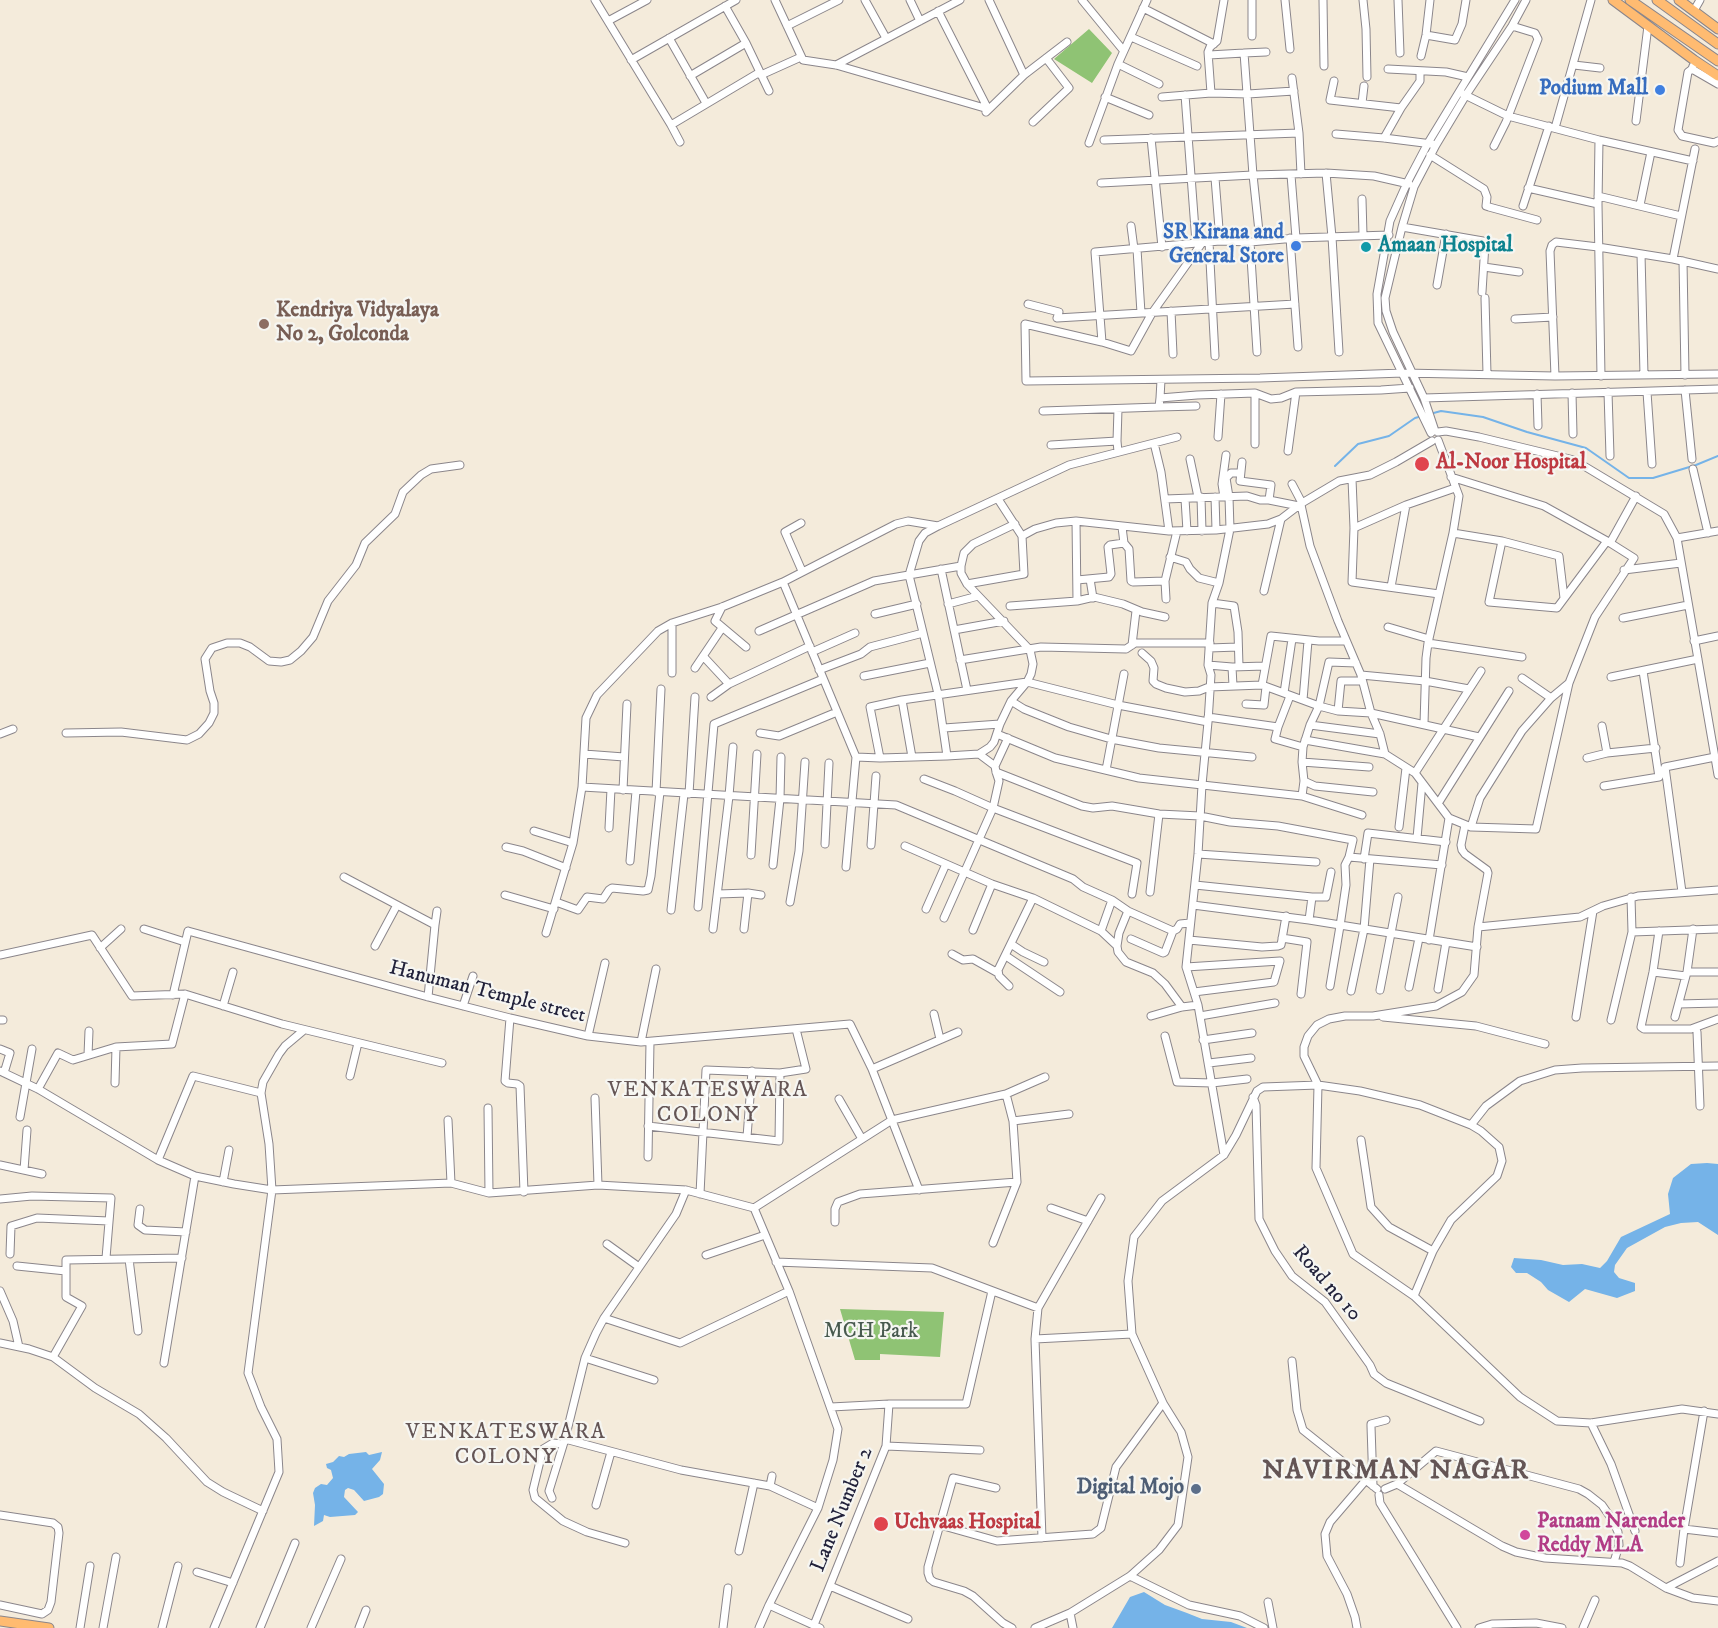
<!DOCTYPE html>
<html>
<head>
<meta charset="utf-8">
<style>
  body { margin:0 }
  canvas { display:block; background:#f4ebdb }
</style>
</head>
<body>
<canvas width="1718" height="1628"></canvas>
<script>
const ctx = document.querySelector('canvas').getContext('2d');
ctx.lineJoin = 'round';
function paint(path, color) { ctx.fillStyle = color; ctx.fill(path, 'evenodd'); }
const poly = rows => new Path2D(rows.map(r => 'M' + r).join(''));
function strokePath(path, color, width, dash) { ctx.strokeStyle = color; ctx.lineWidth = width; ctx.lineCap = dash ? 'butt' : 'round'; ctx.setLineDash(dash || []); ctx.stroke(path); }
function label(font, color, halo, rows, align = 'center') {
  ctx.font = font + ' "IM FELL DW Pica",serif'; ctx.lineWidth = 4.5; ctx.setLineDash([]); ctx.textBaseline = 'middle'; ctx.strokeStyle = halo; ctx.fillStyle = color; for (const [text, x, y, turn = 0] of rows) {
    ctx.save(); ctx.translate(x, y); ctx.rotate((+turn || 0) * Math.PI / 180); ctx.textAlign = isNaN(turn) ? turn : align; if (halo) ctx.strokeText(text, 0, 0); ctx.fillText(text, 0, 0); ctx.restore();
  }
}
paint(poly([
  [1089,29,1112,53,1092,83,1054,59],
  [840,1309,944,1312,940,1357,880,1354,880,1360,855,1360]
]), '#8fc374');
paint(poly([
  [1707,1163,1718,1164,1718,1235,1698,1222,1681,1223,1665,1227,1627,1248,1615,1265,1614,1272,1619,1278,1635,1283,1635,1291,1617,1298,1585,1289,1569,1302,1548,1290,1541,1282,1527,1273,1516,1273,1511,1267,1514,1258,1541,1260,1563,1265,1582,1264,1600,1268,1607,1261,1621,1237,1670,1214,1668,1194,1673,1178,1691,1164],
  [366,1452,369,1455,382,1452,380,1460,372,1469,384,1484,383,1494,379,1497,364,1501,354,1490,348,1488,345,1490,344,1497,358,1512,355,1515,330,1517,324,1515,323,1521,314,1526,315,1505,313,1493,315,1488,321,1484,327,1485,333,1478,331,1470,327,1468,326,1464,333,1462,339,1456,344,1457,349,1454],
  [1144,1592,1165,1605,1187,1613,1202,1619,1231,1622,1247,1628,1112,1628,1130,1597]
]), '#75b3e8');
strokePath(poly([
  [1430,414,1441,411,1483,417,1527,432,1586,448,1629,478,1653,478,1696,465,1718,456],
  [1335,466,1358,444,1389,436,1415,418,1422,416]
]), '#75b3e8', 2);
const minor = poly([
  [595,0,671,125],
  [775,0,803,60,836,65,988,109],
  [865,0,886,38],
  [910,0,920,21],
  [989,0,1024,75],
  [1082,0,1123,50],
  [1252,0,1252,36],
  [1285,0,1290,49],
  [1323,0,1324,66],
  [1363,0,1366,29,1367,77],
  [1398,0,1400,53],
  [725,6,746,43,769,91],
  [1696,7,1700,0],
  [1143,8,1214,44],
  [938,11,988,109],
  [608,21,647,0],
  [787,26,839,0],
  [1426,35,1455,40,1462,24,1466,0],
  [1131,37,1197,66],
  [669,38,706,103],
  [1209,55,1244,53],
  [1421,56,1426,35,1430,0],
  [631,60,736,0],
  [1118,64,1159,84],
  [836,65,960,0],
  [1574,65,1600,68],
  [1693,66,1692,69,1718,84],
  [1388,69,1446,72,1468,77],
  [1692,69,1688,72,1678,130,1682,136,1714,143,1718,141],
  [761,75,801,57],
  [690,76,746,43],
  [1292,78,1299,133,1301,174],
  [1334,81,1330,100,1401,108],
  [1211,93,1208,52,1210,47,1217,41,1224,0],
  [1463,94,1508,116,1599,140,1693,161],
  [1185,95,1196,243],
  [1105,97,1149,115],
  [1162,97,1211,93,1248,94,1294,91],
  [1362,103,1364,86],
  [986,112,1024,75,1067,42],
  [1636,121,1648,26],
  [1033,122,1069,88,1046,58],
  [1555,128,1591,0],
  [1336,134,1384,138,1432,144],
  [1151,138,1162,247],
  [1384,138,1401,108,1420,81,1420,71],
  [1104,140,1299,133],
  [1599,140,1598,204,1601,376],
  [680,142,671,125,760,72],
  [1089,143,1118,64,1147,0],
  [1494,146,1506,122,1538,39,1535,33,1512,26],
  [1430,155,1484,189,1487,197,1486,206,1489,207,1537,220],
  [1326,173,1332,237,1339,352],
  [1291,175,1296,238],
  [1215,178,1220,241],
  [1101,183,1253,175,1326,173,1374,176,1409,184],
  [1528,188,1598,204],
  [1598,196,1681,216],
  [1362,199,1363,235],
  [1640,205,1651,152],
  [1523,206,1549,126],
  [1131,226,1134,249],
  [1402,227,1483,241,1485,244,1482,292],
  [1290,238,1298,347],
  [1260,241,1253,175,1244,53,1266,52],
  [1209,242,1215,356],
  [1250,242,1257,352],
  [1202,243,1152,313,1131,351,1102,342,1025,324,1026,381,1260,378,1403,373,1555,376,1718,374],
  [1137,249,1141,313],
  [1641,254,1644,375],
  [1673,259,1695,149],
  [1683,261,1685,375],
  [1484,267,1519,272],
  [1437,285,1446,234],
  [1485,298,1487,374],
  [1028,304,1059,312,1057,318,1295,304],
  [1171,311,1173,354],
  [1515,319,1553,317],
  [1102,342,1095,252,1220,241,1250,242,1296,238,1389,235],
  [1555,376,1550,251,1552,245,1556,242,1598,247,1673,259,1718,269],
  [1685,390,1692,459],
  [1608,392,1610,456],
  [1647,392,1652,464],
  [1255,393,1255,444],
  [1572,393,1573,434],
  [1537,394,1538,426],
  [1160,398,1161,380],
  [1424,398,1718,389],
  [1159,407,1196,406],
  [1043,411,1159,407,1160,398,1197,395,1255,393,1271,399,1281,398,1296,392,1381,390,1410,388],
  [1435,431,1424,398,1393,332,1386,311,1385,298,1402,227,1414,187,1436,145,1466,95,1512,26,1526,0],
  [1438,432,1446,431,1479,437,1574,460,1664,514,1677,538,1718,775],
  [1431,433,1378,323,1377,294,1390,221,1407,183,1428,143,1515,0],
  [1218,437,1221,394],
  [1117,441,1118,409],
  [1154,443,1161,472,1169,531],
  [1051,445,1117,441,1118,452],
  [1288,451,1296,392],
  [1190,459,1198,497],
  [1693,469,1708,533],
  [1352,479,1354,528,1352,582,1439,594],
  [1292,484,1302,503],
  [1201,497,1202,531],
  [1215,497,1216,530],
  [1224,497,1222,484,1226,455],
  [1229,497,1226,478,1231,473,1240,473],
  [1165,499,1247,496,1260,500,1269,500,1271,485,1240,481,1242,462],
  [1185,499,1187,531],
  [1269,500,1299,506],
  [1301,505,1310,546,1338,621,1361,675,1371,713,1380,734,1385,754,1415,773,1449,818,1429,940],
  [801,523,785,532,802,571],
  [1122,527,1124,543,1129,549,1131,581,1133,582,1165,581],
  [1354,528,1406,505,1455,488],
  [1453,533,1502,541,1559,556,1564,598],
  [1022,536,1035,529,1056,523,1076,521,1169,531,1216,530,1268,524,1281,519,1302,503,1339,481,1370,475,1396,462,1432,441],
  [1677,538,1718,531],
  [1502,541,1489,602,1557,608,1607,541],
  [1610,543,1636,496],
  [1170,557,1186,562,1190,569,1199,578,1219,583],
  [941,569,967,690],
  [1624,570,1681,563],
  [1090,579,1093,598],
  [1077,580,1109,577,1111,574,1108,547,1110,545,1124,543],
  [783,582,856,757,846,867],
  [967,584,1024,574,1022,536,998,499],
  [1391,587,1406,505],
  [1264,591,1281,519],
  [1166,599,1165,581,1177,531],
  [1077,601,1094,597,1123,604,1142,612,1165,617],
  [1212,603,1234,606,1238,632,1239,666],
  [948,604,978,596],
  [1010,606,1077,601,1076,521],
  [722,607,715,621,746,647],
  [875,614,917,604],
  [1623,618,1688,605],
  [1388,627,1429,639],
  [954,630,1004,621],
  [759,631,874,581,961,566],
  [1694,641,1718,636],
  [1428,643,1522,657],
  [1132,645,1136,611],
  [1209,648,1238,647],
  [812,652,855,633],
  [1142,653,1151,661,1154,668,1153,681,1156,684,1166,688,1185,692,1199,691,1209,687,1262,685,1319,706,1338,711,1371,713,1479,737],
  [703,656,729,684],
  [960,660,1041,647,1126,649,1135,643,1210,643],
  [1208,665,1232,667],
  [695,668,722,628],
  [819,670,861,654,870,647,923,633],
  [1643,671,1659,777,1665,767,1715,757],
  [672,673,672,623],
  [1361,675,1425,681,1469,689],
  [864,676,930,663],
  [1611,677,1698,659],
  [1522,678,1551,698],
  [1262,685,1271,636,1319,641,1346,641],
  [1233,686,1232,667,1265,666],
  [1284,693,1292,639],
  [711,697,729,684,810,646],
  [902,700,912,757],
  [1303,700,1308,641],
  [1011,701,1024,709,1069,727,1111,739,1159,748,1252,757],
  [1246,704,1264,705,1266,687],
  [1338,711,1341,681,1362,681],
  [1208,717,1278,727,1290,696],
  [1424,724,1426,658,1428,643,1453,533,1459,496,1438,440],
  [1310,725,1380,734],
  [1602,726,1607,753],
  [1278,727,1275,739,1303,747],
  [944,728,1000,724],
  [66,733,121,732,187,740,199,734,209,723,214,713,214,703,210,691,205,659,212,648,227,643,240,643,250,647,269,661,281,662,290,660,301,651,313,637,328,601,356,565,365,543,395,514,403,492,421,475,431,469,460,465],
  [760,733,779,736,837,712],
  [0,734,13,729],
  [997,734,1055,758,1139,778,1302,796,1362,815],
  [1305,740,1385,754],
  [584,754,624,757],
  [979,754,995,766],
  [947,756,938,694,909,575,919,541,925,533,938,526,1069,465,1177,437],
  [856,757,880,758,947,756,979,754,990,747,994,742,1000,724,1011,701,1027,682,1031,674,1033,664,1030,650,967,584,961,573,961,566,964,553,973,544,1015,524],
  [880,758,870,707,902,700,1027,682,1118,705,1208,722],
  [1587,758,1607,753,1656,748],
  [1302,762,1369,767],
  [1665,767,1682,892],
  [1106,770,1124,674],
  [996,772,1082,806,1093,808,1112,806,1159,814,1200,816,1230,822,1278,826,1353,840,1349,857,1345,865,1346,885,1340,926,1330,986],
  [1415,773,1481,671],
  [924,779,955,791,993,808,1137,863,1132,894],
  [1304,781,1315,786,1373,792],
  [1604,786,1659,777],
  [582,787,896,805,1073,879,1083,887,1112,900,1128,911,1173,931,1177,929,1180,924,1190,923],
  [623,790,627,704],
  [656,792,661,689],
  [689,794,695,697],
  [1302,796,1304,781,1302,762,1303,747,1310,725,1319,706,1329,662,1356,663],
  [1439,802,1509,691],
  [1449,818,1471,827,1536,829,1569,683,1595,617,1634,558,1607,541,1544,506,1451,477],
  [1399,827,1406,768],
  [1471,827,1480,798,1522,731,1551,698,1569,683],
  [609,828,611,789],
  [534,831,573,843,582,787,586,718,597,695,658,631,672,623,722,607,783,582,896,524,908,521,938,526],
  [1417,838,1422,783],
  [825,844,829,763],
  [871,845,876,776],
  [905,846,992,884,1033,898,1101,931,1117,946,1118,952,1126,962,1153,973,1165,984,1182,1007],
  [506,847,523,851,566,868],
  [1198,854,1316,862],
  [751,855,757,754],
  [1349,857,1442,865],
  [1364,859,1368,833,1446,842],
  [630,861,636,791],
  [773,865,780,799,781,757],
  [344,877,435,925,428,997],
  [1195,885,1312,897,1326,897,1331,872],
  [1150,892,1159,814],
  [718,894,748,893,761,895],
  [505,895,554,909],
  [556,902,578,910,587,897,603,899,609,890,612,888,643,891,648,890,651,876,660,792],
  [790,902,799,851,805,762],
  [1193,905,1309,920,1477,947],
  [698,907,714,724,823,679],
  [926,909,946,864],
  [671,910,684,794],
  [944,918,993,808,999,781,996,772,995,766,1008,738],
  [1309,920,1312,897],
  [435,925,437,911],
  [1478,927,1580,917,1603,906,1638,896,1718,890],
  [144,929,185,942],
  [713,929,729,796,733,747],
  [744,929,748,893],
  [973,930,992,884],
  [1101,931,1112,900],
  [1659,931,1653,972,1641,1027,1644,1029,1691,1029,1718,1019],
  [1632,932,1718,929],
  [546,933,573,843],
  [1282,938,1307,942,1301,994],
  [1131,939,1163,953,1165,952,1173,931],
  [1189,940,1262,947,1278,946,1281,945,1286,916],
  [1011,944,1023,952,1044,962],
  [375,946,397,905],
  [1117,946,1119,933,1128,911],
  [100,948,121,929],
  [952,954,963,960,973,959,998,973],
  [0,955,92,935,132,996,185,994,282,1024,442,1063],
  [1006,956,1060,992],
  [1186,967,1280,961,1274,982,1194,992],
  [1653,972,1686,976],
  [1687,972,1718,972],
  [1009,986,999,976,998,970,1033,898],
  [1409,987,1419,938],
  [1438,989,1446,942],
  [1380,990,1398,897],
  [1351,991,1364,929,1370,859],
  [173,995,188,931,428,997,510,1018,588,1036,641,1042,850,1024,872,1069,919,1190],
  [1679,1004,1718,1003],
  [223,1006,233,972],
  [463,1006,473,976],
  [934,1014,940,1039],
  [1151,1016,1182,1007,1198,1005],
  [1200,1016,1275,1003],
  [1383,1017,1476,1026,1545,1044],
  [1576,1017,1593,911],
  [1675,1017,1687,972,1693,929],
  [510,1018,505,1081,508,1083,517,1084,520,1086,524,1192],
  [0,1020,3,1020],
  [1611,1020,1632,932,1631,897],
  [1697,1032,1700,1106],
  [588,1036,605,963],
  [1165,1036,1177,1082,1212,1083,1247,1079],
  [1203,1040,1252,1033],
  [641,1042,656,969],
  [0,1049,10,1053,4,1073],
  [88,1055,89,1031],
  [1209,1063,1251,1058],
  [872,1069,958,1032],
  [0,1071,38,1089,158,1160,195,1176,234,1184,272,1190,451,1183,489,1193,598,1185,686,1190,754,1208,789,1291,838,1429,833,1460,818,1508,769,1605,759,1628],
  [350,1076,358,1043],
  [115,1083,116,1047],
  [1318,1085,1316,1168,1353,1254,1414,1296,1520,1397,1557,1421,1591,1423,1682,1409,1718,1414],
  [1318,1085,1304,1056,1304,1047,1308,1036,1317,1025,1329,1019,1345,1016,1373,1016,1436,1006,1462,992,1474,975,1478,927,1488,873,1487,870,1465,854,1462,850,1461,845,1465,825],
  [38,1089,58,1053,73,1060,116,1047,172,1044,185,994],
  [1253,1097,1256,1105,1259,1219,1275,1251,1292,1276,1325,1302,1370,1365,1374,1374,1386,1383,1480,1421],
  [595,1098,598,1185],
  [839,1099,862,1139],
  [488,1108,489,1193],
  [20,1117,32,1049],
  [448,1120,451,1183],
  [1013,1121,1069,1114],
  [648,1126,779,1141,780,1073],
  [747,1137,752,1071],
  [1361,1140,1371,1207,1389,1227,1433,1251],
  [1224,1155,1198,1005,1186,967,1198,854,1202,785,1208,722,1211,675,1208,665,1212,603,1219,583,1230,529,1229,497],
  [648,1157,650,1042],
  [158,1160,193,1076,261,1093],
  [0,1165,42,1174],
  [24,1170,27,1130],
  [223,1182,229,1150],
  [700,1194,706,1070,780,1073,806,1069,796,1029],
  [0,1199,32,1196,111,1198,106,1258],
  [754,1208,892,1120,1006,1094,1045,1077],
  [1051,1208,1088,1221],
  [140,1209,138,1225,145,1230,186,1232],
  [835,1222,835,1209,838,1202,860,1194,1017,1182],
  [993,1243,1017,1182,1013,1121,1006,1094],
  [607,1244,639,1267],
  [10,1254,11,1226,37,1218,109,1221],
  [706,1255,765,1235],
  [129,1259,138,1331],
  [776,1262,932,1268,1038,1308],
  [17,1266,66,1271],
  [0,1291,13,1321,19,1347],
  [1414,1296,1433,1251,1451,1220,1497,1176,1502,1161,1499,1147,1481,1131,1471,1125],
  [604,1318,680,1343,789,1291],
  [1035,1339,1132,1334],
  [0,1343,29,1349,53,1357,95,1388,139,1414,166,1438,207,1482,223,1492,263,1511],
  [53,1357,82,1306,66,1297,66,1260,182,1258],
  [585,1358,654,1380],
  [1292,1361,1297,1410,1303,1430,1377,1489],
  [164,1363,195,1176],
  [831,1407,889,1404,966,1404,992,1291],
  [1704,1411,1684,1529,1718,1533],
  [1591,1423,1611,1464,1635,1531],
  [565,1439,681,1470,770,1486,818,1508],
  [563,1444,553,1443,543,1449,533,1490,535,1498,563,1521,587,1532,625,1543],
  [886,1446,980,1450],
  [1397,1484,1436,1451,1579,1489,1588,1494,1602,1505,1613,1521,1618,1532,1619,1545,1614,1562],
  [770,1486,772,1476],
  [1373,1486,1371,1426,1371,1424,1386,1420],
  [996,1488,953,1478,928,1567,928,1573,930,1579,934,1582,964,1591,973,1596,1003,1623,1012,1628],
  [1385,1489,1397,1484,1502,1546,1516,1552,1545,1558,1622,1563,1630,1566,1666,1588,1693,1598,1718,1601],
  [1379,1495,1380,1503,1457,1628],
  [552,1498,549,1491,565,1439,585,1358,596,1333,604,1318,676,1214,686,1190],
  [596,1505,611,1452],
  [0,1515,53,1523,58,1527,59,1533,51,1602,48,1610,42,1614,0,1605],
  [940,1525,997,1541,1093,1534,1101,1528,1116,1467,1163,1403],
  [1042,1538,1035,1339,1038,1308,1101,1198],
  [739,1551,754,1483],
  [1680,1563,1684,1529],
  [197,1572,233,1583],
  [1130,1576,1189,1605,1240,1616,1264,1628],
  [830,1586,908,1619],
  [1666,1588,1718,1561],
  [1268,1602,1273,1628],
  [769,1605,820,1628],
  [1070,1613,1073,1628],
  [814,1625,886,1446,889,1404],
  [80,1628,90,1566],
  [103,1628,116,1557],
  [162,1628,178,1566],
  [214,1628,279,1472,277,1439,261,1407,248,1373,272,1190,269,1144,261,1093,263,1082,279,1054,285,1046,304,1030],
  [260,1628,295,1543],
  [311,1628,341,1559],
  [359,1628,366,1610],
  [723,1628,728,1588],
  [1035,1628,1070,1613,1130,1576,1159,1550,1178,1525,1188,1457,1181,1432,1163,1403,1132,1334,1128,1281,1134,1237,1162,1201,1224,1155,1236,1135,1257,1091,1263,1087,1318,1085,1360,1091,1420,1105,1471,1125,1486,1106,1520,1081,1555,1070,1582,1068,1718,1066],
  [1357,1628,1355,1617,1347,1594,1327,1556,1325,1534,1330,1522,1366,1480],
  [1479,1628,1492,1624,1536,1623,1562,1628],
  [1583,1628,1595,1600]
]);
const major = poly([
  [1613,0,1694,60,1718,76],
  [1630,0,1718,61],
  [1657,0,1718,44],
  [1679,0,1718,29],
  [0,1621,49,1628]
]);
strokePath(minor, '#8b868b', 9);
strokePath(major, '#8b868b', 11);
strokePath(minor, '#fff', 7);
strokePath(major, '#ffbb71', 9);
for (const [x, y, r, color] of [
  [1660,90,6,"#3f7fe0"],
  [1296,246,6,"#3f7fe0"],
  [1366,247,6,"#0f9aa8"],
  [264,324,6,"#8d6e63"],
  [1422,464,8,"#e0444e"],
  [1196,1489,6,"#5c6f8a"],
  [881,1524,8,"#e0444e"],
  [1525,1535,6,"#d1479c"]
]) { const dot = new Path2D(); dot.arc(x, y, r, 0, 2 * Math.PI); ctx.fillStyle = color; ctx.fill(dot); strokePath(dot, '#f6f6f2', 2); }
label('bold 21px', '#366cbe', '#f6f6f2', [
  ["Podium Mall",1648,90],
  ["SR Kirana and",1284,234],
  ["General Store",1284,258]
], 'right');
label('bold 21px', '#0d838f', '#f6f6f2', [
  ["Amaan Hospital",1378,247]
], 'left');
label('bold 21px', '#785e54', '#f6f6f2', [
  ["Kendriya Vidyalaya",276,312],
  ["No 2, Golconda",276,336]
], 'left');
label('bold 21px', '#be3a42', '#f6f6f2', [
  ["Al-Noor Hospital",1436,464],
  ["Uchvaas Hospital",894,1524]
], 'left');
label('21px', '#22223b', '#f6f6f2', [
  ["Hanuman Temple street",487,993,14],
  ["Road no 10",1326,1284,49],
  ["Lane Number 2",843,1510,-68]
]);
label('21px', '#485a4f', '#f6f6f2', [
  ["MCH Park",871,1333]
]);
label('bold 21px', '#4e5e75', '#f6f6f2', [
  ["Digital Mojo",1184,1489]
], 'right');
label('bold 21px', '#b23c85', '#f6f6f2', [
  ["Patnam Narender",1537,1523],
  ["Reddy MLA",1537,1547]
], 'left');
ctx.letterSpacing = '1.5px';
label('22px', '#645555', '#f6f6f2', [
  ["VENKATESWARA",708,1091],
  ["COLONY",708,1116],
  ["VENKATESWARA",506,1433],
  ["COLONY",506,1458]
]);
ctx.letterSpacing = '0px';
ctx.letterSpacing = '1.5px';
label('bold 27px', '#645555', '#f6f6f2', [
  ["NAVIRMAN NAGAR",1396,1472]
]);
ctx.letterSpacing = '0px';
</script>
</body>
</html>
